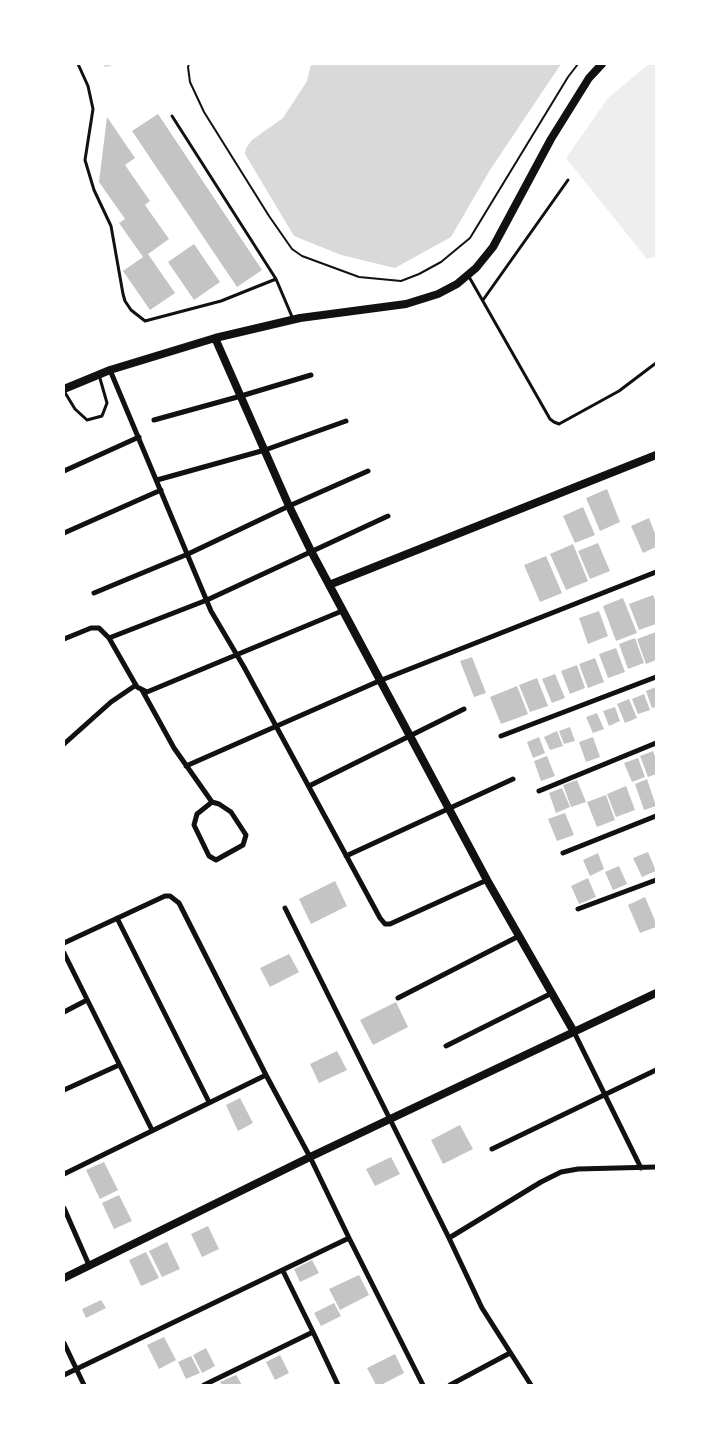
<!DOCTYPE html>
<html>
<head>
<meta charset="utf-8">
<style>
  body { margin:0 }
  #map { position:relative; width:720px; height:1449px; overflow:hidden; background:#fff; font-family:"Exo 2",sans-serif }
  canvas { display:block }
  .frame { position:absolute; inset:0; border:65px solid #fff; pointer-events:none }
</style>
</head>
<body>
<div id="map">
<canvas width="720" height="1449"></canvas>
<div class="frame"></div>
</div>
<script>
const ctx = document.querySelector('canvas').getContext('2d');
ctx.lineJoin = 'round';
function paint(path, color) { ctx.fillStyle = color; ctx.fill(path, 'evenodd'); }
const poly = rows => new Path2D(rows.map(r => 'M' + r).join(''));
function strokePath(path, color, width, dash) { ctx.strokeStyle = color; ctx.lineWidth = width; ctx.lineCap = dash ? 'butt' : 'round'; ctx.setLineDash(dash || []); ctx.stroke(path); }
paint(poly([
  [649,64,656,64,656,256,647,259,566,158,608,98]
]), '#eee');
paint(poly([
  [311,64,561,64,490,170,451,237,395,268,341,255,294,236,245,154,246,148,252,140,283,118,307,81]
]), '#d9d9d9');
strokePath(poly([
  [106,65,110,64]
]), '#d9d9d9', 4);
paint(poly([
  [158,114,262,270,237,287,132,131],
  [107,117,135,158,125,165,150,201,145,205,169,239,148,254,175,293,150,310,123,271,143,257,119,223,125,219,99,182],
  [194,244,220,282,194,300,168,262],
  [607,489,620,522,600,531,586,498],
  [583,507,595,535,575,543,563,516],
  [649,518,656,536,656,547,643,553,631,526],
  [598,543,610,571,590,579,578,551],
  [573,544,588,581,566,590,550,554],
  [546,556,562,593,540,602,524,565],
  [653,595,656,602,656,624,639,630,629,604],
  [623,598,637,633,616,641,603,606],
  [599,611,608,636,588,644,579,618],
  [656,632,656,660,646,664,637,639],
  [635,638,644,663,628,669,619,644],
  [616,648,625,672,608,678,599,654],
  [472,657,486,693,474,697,460,661],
  [595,658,604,682,588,688,579,664],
  [577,665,585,688,570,694,561,671],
  [555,674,565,698,552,703,542,679],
  [537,678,548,706,530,712,519,685],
  [517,686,528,714,501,724,490,697],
  [656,687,656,707,652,708,646,691],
  [644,694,650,710,638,714,632,699],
  [629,699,637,718,625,723,617,704],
  [615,707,620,721,609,726,603,711],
  [597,713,604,729,593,733,586,717],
  [570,727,575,741,564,744,559,731],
  [557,731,563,746,550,750,544,737],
  [539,737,545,753,533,758,527,742],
  [593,737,600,757,586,762,579,742],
  [653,751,656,759,656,774,648,777,640,756],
  [547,756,555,776,541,781,534,761],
  [638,758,645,777,632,782,624,763],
  [647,779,656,806,644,810,635,784],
  [577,780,586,802,571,807,563,785],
  [626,786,635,810,616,817,607,794],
  [562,788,570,807,556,813,549,793],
  [606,795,615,820,597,827,587,802],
  [565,813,574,835,557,841,548,819],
  [648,852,656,871,642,877,633,858],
  [598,853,604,869,590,876,583,860],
  [619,866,627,884,613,890,605,872],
  [588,878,596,897,579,904,571,886],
  [335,881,347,906,311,924,299,899],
  [645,897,656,923,656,927,640,933,628,905],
  [289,954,299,972,270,987,260,968],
  [396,1002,408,1027,373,1045,360,1020],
  [337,1051,347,1070,319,1083,310,1064],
  [240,1098,253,1123,238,1131,226,1105],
  [460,1125,473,1149,443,1164,431,1140],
  [391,1157,400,1174,375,1186,366,1169],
  [104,1162,118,1190,100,1199,86,1170],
  [119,1195,132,1221,114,1229,102,1203],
  [208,1226,219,1249,202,1257,191,1234],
  [167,1242,180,1269,162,1277,149,1251],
  [146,1252,159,1278,141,1286,129,1260],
  [312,1260,319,1273,300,1282,294,1269],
  [359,1275,369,1295,340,1310,329,1289],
  [101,1300,106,1308,86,1318,82,1309],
  [334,1303,341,1316,321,1326,314,1313],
  [164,1337,176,1360,159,1369,147,1345],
  [206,1348,215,1366,202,1373,193,1355],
  [395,1354,404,1373,381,1385,376,1385,367,1368],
  [280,1355,289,1373,275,1380,266,1362],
  [191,1356,200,1373,186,1379,178,1362],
  [236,1375,242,1385,222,1385,220,1382]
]), '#c4c4c4');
strokePath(poly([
  [189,64,188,67,190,82,204,112,269,216,292,249,302,256,359,277,401,281,419,274,441,262,470,238,568,77,578,64]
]), '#111', 2);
strokePath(poly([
  [78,64,88,86,93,109,85,160,94,190,111,226,123,294,125,301,131,310,145,321,221,301,276,279,293,319],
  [172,116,276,279],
  [468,275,550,419,554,422,559,424,619,391,656,363],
  [483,300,568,180],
  [64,391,75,409,87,420,102,416,107,403,99,375]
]), '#111', 3);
strokePath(poly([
  [110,370,211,611,244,667,380,918,385,924,390,924,487,880],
  [154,420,241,396,311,375],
  [64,471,139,437],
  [157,480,265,450,346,421],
  [64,533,161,490],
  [94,593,188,554,289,506,368,471],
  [109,638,207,600,388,516],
  [64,639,91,628,99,628,109,638,137,687,147,692,342,611],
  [142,690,174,748,212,802,219,804,231,812,246,835,243,845,216,860,209,856,194,825,197,814,212,802],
  [501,736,656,677],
  [64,744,111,702,136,685],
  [186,766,379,681,656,572],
  [309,786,464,709],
  [539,791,656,743],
  [563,853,656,816],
  [346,856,513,779],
  [285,908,449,1238,482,1308,531,1385],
  [578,909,656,880],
  [117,918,209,1102],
  [64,943,165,896,170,896,179,903,266,1075,310,1157,349,1238,423,1385],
  [64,953,152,1130],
  [398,998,519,936],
  [64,1012,87,1000],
  [574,1032,641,1168],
  [446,1046,552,993],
  [64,1090,119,1065],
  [492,1149,656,1070],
  [64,1174,266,1075],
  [64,1208,89,1265],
  [449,1238,541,1182,561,1172,578,1169,656,1167],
  [313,1332,338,1385],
  [64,1343,84,1385],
  [64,1375,349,1238],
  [204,1385,313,1332,283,1271],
  [450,1385,510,1353]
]), '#111', 5);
strokePath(poly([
  [215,338,289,506,311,551,487,880,574,1032],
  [64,389,110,370,215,338,300,318,406,304,438,294,457,284,476,268,493,247,551,139,589,78,602,64],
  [329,585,656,455],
  [64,1278,310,1157,656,993]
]), '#111', 8);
</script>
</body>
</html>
